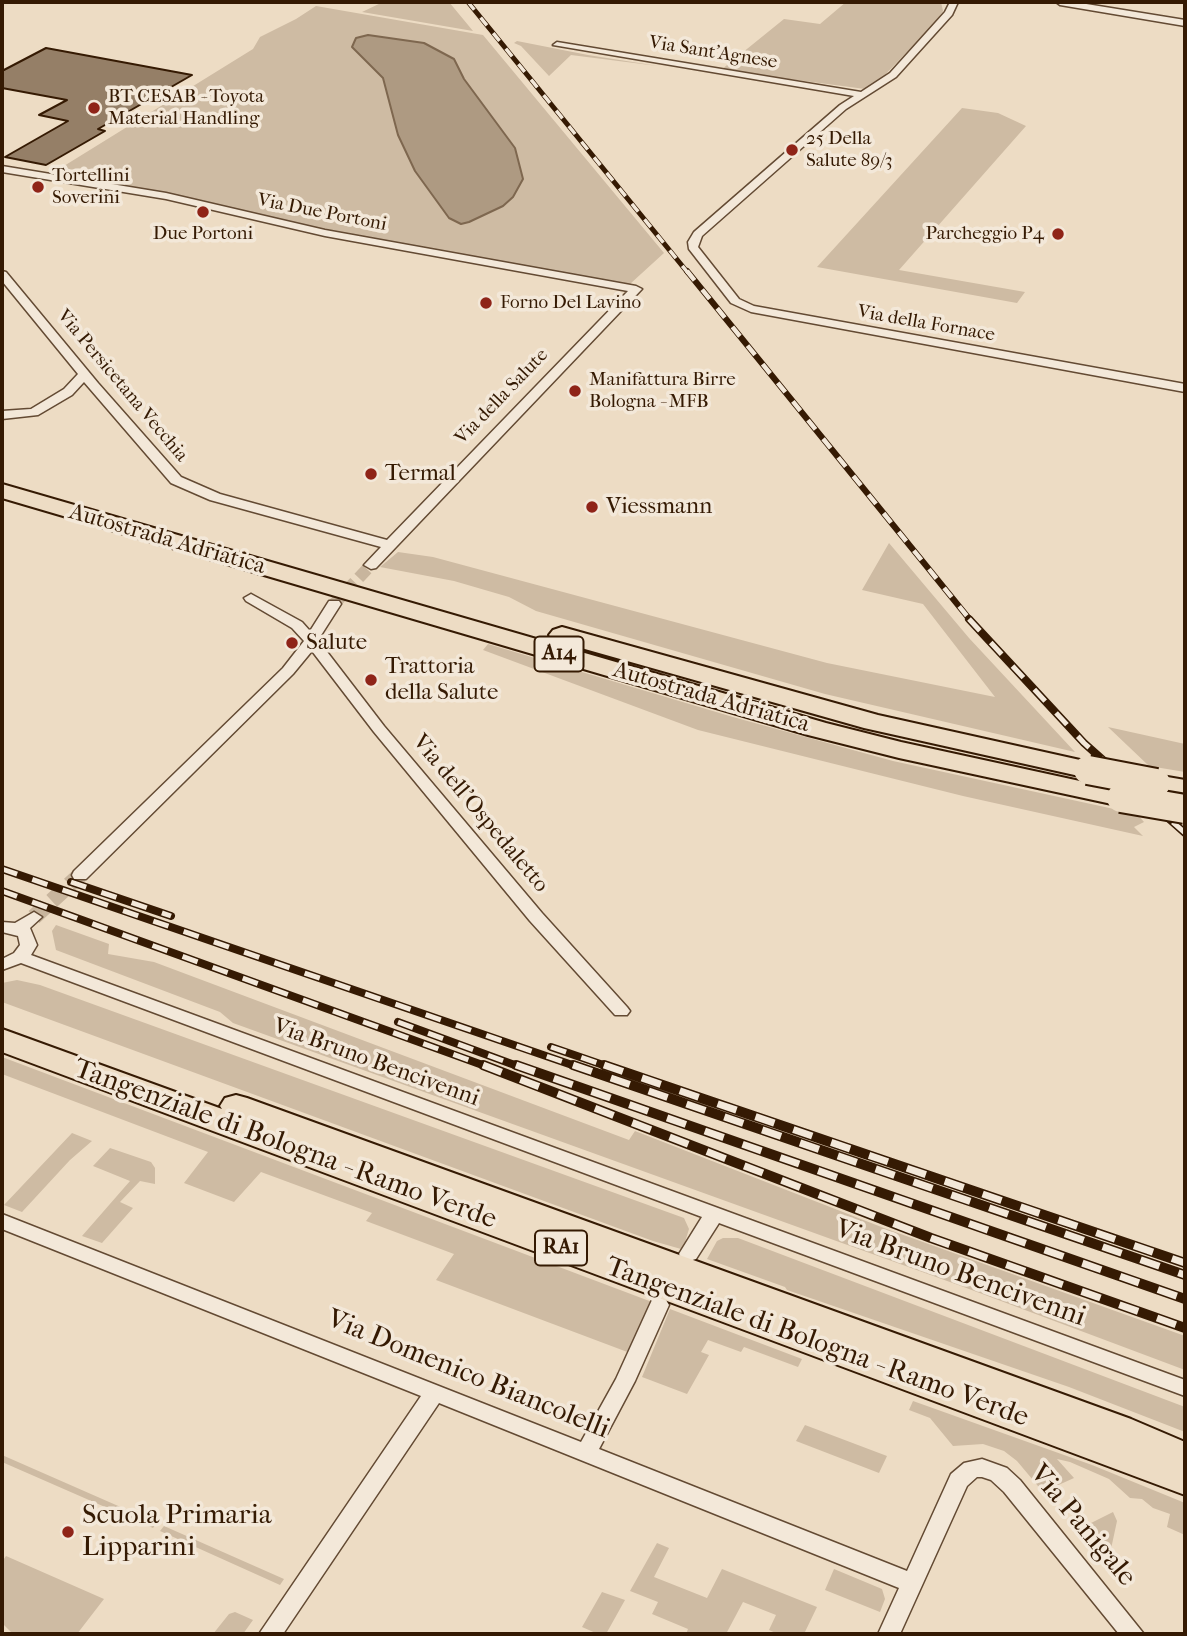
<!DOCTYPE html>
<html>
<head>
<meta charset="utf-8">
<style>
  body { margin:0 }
  #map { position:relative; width:1187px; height:1636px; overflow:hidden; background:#eddcc4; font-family:"IM FELL French Canon",serif }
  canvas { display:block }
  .frame { position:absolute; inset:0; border:4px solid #351a03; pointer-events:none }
</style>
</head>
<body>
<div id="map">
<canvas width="1187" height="1636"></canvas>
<div class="frame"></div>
</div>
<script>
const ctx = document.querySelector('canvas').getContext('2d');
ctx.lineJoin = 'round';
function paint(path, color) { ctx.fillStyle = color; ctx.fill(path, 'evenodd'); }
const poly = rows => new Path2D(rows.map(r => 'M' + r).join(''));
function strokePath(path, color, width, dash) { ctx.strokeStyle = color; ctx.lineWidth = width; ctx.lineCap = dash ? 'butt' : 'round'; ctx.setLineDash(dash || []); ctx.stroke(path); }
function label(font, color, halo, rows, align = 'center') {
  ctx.font = font + ' "IM FELL French Canon",serif'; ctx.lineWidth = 7; ctx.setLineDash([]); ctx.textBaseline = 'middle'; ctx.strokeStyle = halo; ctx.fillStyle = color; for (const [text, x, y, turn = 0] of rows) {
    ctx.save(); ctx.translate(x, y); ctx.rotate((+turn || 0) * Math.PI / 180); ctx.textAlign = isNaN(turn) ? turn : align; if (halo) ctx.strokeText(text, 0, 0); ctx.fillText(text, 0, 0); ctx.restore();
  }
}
paint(poly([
  [383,2,449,2,473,31,362,12],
  [846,2,941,2,943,11,934,24,878,82,865,89,721,70,784,19,820,24],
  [316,6,483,35,664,253,630,284,332,231,51,174,253,49,260,37,296,19],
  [517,41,588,55,658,66,571,55,549,76,521,46,514,43],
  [962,108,998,113,1026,126,899,270,1025,292,1017,303,817,267],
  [889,543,969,638,1075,752,825,694,536,611,509,597,454,581,380,567,398,552,433,557,827,663,995,697,923,604,862,590],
  [488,644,733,717,893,761,1137,814,1144,822,1134,827,1143,836,963,796,698,730,483,650],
  [1108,727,1185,744,1185,772,1149,766],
  [56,925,109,944,108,954,154,962,629,1140,635,1131,884,1228,1185,1336,1185,1370,961,1286,233,1023,220,1012,56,950,52,931],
  [17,980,40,985,684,1218,689,1229,685,1242,681,1249,653,1241,2,1002,2,983],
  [2,1057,652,1302,630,1353,436,1280,454,1254,366,1221,372,1213,261,1172,234,1202,184,1183,208,1152,2,1074],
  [72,1133,92,1141,70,1160,22,1212,4,1205],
  [110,1148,151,1162,155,1168,155,1184,140,1181,120,1202,133,1208,102,1243,82,1236,130,1181,93,1166],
  [723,1238,738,1238,1185,1407,1185,1432,1069,1387,787,1290,785,1287,707,1259,717,1241],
  [670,1309,802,1359,798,1367,744,1347,741,1352,708,1340,701,1352,709,1355,687,1394,642,1377],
  [913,1401,1092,1465,1185,1503,1185,1535,1167,1527,1170,1514,1153,1508,1142,1499,1130,1498,1109,1479,1070,1462,1057,1459,1074,1478,1043,1492,1017,1461,1004,1451,983,1444,953,1446,930,1418,909,1410],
  [805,1425,887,1456,879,1473,796,1441],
  [2,1455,157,1523,153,1528,2,1462],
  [1113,1512,1117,1521,1111,1549,1104,1556,1083,1527],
  [164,1526,284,1579,280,1585,160,1531],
  [657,1543,669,1548,654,1577,707,1598,722,1569,817,1607,804,1634,778,1634,769,1630,776,1615,743,1602,726,1634,686,1634,688,1629,652,1614,658,1602,630,1591],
  [6,1556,104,1599,77,1634,13,1634,2,1623,2,1562],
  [834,1569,882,1589,885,1599,880,1612,825,1590],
  [602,1592,625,1600,606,1634,598,1634,582,1627],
  [235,1612,253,1620,243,1634,213,1634,229,1614]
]), '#cebba3');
const water = poly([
  [368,35,424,43,454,59,464,79,515,148,523,179,513,197,503,206,469,222,461,224,449,218,415,171,398,135,383,78,352,47,356,38,368,35]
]);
paint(water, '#ae9a82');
strokePath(water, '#7e674f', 2);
const building = poly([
  [46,48,192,75,98,129,105,131,46,165,5,157,68,121,39,115,67,100,2,88,2,71,46,48]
]);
paint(building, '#957f67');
strokePath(building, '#351a03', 2);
strokePath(poly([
  [334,604,371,565]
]), '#c8b59d', 12, [12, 6]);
strokePath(poly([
  [34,917,80,875]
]), '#c8b59d', 16, [16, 8]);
const street = poly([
  [950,2,958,2,952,15,896,77,846,109,702,236,698,247,739,299,754,306,1185,384,1185,392,751,312,731,303,689,249,688,242,694,232,840,105,854,96,553,45,557,42,861,92,890,73,945,12,950,2],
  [1056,2,1074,2,1185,20,1185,26,1060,5,1056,2],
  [2,166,166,193,325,230,636,286,642,289,376,568,371,569,364,565,381,547,210,500,171,483,84,382,72,395,38,415,2,419,2,411,31,409,64,389,78,374,2,281,2,271,6,272,98,383,181,477,220,494,387,540,628,291,325,236,166,199,2,172,2,166],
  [251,594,302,622,310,631,329,601,339,601,341,604,318,640,384,726,542,913,627,1007,630,1011,627,1015,615,1015,530,921,374,732,312,651,293,674,86,879,74,879,72,875,74,871,283,668,304,641,292,628,246,601,244,598,251,594],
  [34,912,42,917,30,928,37,945,31,955,1185,1380,1185,1396,719,1223,696,1259,689,1261,682,1259,679,1254,702,1217,21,963,2,970,2,959,14,953,20,945,18,936,2,932,2,922,15,923,34,912],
  [2,1214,581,1442,616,1379,652,1300,659,1297,666,1300,669,1305,635,1381,599,1449,907,1571,951,1474,964,1463,982,1459,1007,1468,1020,1480,1144,1634,1119,1634,1004,1492,991,1480,982,1477,977,1477,967,1486,900,1634,878,1634,899,1588,439,1403,283,1634,259,1634,421,1396,2,1229,2,1214]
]);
const highway = poly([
  [2,484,826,723,901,742,1121,790,1131,792,1135,798,1131,804,1121,806,899,758,808,735,2,498,2,484],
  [562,627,878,715,1098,764,1102,770,1098,776,1088,778,864,728,553,640,549,635,553,630,562,627],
  [1156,775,1185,780,1185,796,1146,789,1142,783,1146,777,1156,775],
  [2,1029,222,1109,220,1106,225,1098,236,1095,247,1098,1131,1419,1185,1442,1185,1495,2,1052,2,1029]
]);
strokePath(street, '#634a33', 3);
strokePath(highway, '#351a03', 4);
paint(street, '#f3e8d9');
paint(highway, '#eddcc4');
const railFar3 = poly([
  [468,2,688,273]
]);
const railFar2 = poly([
  [687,271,971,621]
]);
const railFar1 = poly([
  [969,619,1084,743,1185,833],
  [2,869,578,1067],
  [71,882,171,916],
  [2,891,488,1067],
  [398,1022,520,1067],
  [551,1047,609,1067]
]);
const rail = poly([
  [483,1065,931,1238,1185,1328],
  [516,1065,1185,1299],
  [573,1065,1185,1275],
  [604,1065,1185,1263]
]);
strokePath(railFar3, '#351a03', 5);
strokePath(railFar2, '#351a03', 6);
strokePath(railFar1, '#351a03', 8);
strokePath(rail, '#351a03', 10);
strokePath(railFar3, '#f3e8d9', 3.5, [10]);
strokePath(railFar2, '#f3e8d9', 4.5, [12]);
strokePath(railFar1, '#f3e8d9', 5, [16]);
strokePath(rail, '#f3e8d9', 7, [20]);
const highwayBridge = poly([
  [1088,770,1156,783],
  [1121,798,1185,809]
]);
strokePath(highwayBridge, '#351a03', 32, []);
strokePath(highwayBridge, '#eddcc4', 28);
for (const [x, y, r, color] of [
  [94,108,7,"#8f2418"],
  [792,150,7,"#8f2418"],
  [38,187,7,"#8f2418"],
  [203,212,7,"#8f2418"],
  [1058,234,7,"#8f2418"],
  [486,303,7,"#8f2418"],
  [575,391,7,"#8f2418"],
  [371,474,7,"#8f2418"],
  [592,507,7,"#8f2418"],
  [292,643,7,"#8f2418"],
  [371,680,7,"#8f2418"],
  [68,1532,7,"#8f2418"]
]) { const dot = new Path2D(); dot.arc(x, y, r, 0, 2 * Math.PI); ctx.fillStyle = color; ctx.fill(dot); strokePath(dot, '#f3e8d9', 2.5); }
label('19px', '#351a03', '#f3e8d9', [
  ["Via Sant'Agnese",713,53,9],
  ["Via Due Portoni",322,213,11],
  ["Via della Fornace",926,324,10],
  ["Via Persicetana Vecchia",122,386,50],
  ["Via della Salute",502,397,-46]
]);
label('19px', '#351a03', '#f3e8d9', [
  ["BT CESAB - Toyota",108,97],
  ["Material Handling",108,119],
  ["25 Della",806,139],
  ["Salute 89/3",806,161],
  ["Tortellini",52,176],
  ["Soverini",52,198],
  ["Due Portoni",203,234,"center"],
  ["Parcheggio P4",1044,234,"right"],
  ["Forno Del Lavino",500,303],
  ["Manifattura Birre",589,380],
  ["Bologna - MFB",589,402]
], 'left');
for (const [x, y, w] of [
  [559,654,49],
  [561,1248,52]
]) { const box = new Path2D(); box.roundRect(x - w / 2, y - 17.5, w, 35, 5); ctx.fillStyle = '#f3e8d9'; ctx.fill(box); strokePath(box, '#351a03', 2); }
label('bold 21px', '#351a03', null, [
  ["A14",559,654],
  ["RA1",561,1248]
]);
label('23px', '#351a03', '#f3e8d9', [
  ["Termal",385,474],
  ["Viessmann",606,507],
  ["Salute",306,643],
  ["Trattoria",385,667],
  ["della Salute",385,693]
], 'left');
label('23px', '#351a03', '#f3e8d9', [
  ["Autostrada Adriatica",167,540,16],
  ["Autostrada Adriatica",711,698,16],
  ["Via dell'Ospedaletto",480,814,50],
  ["Via Bruno Bencivenni",376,1063,20]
]);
label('28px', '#351a03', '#f3e8d9', [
  ["Tangenziale di Bologna - Ramo Verde",285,1145,20],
  ["Via Bruno Bencivenni",960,1274,20],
  ["Tangenziale di Bologna - Ramo Verde",817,1343,20],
  ["Via Domenico Biancolelli",468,1375,22],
  ["Via Panigale",1082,1526,50]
]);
label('28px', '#351a03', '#f3e8d9', [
  ["Scuola Primaria",82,1516],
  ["Lipparini",82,1548]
], 'left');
</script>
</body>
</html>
